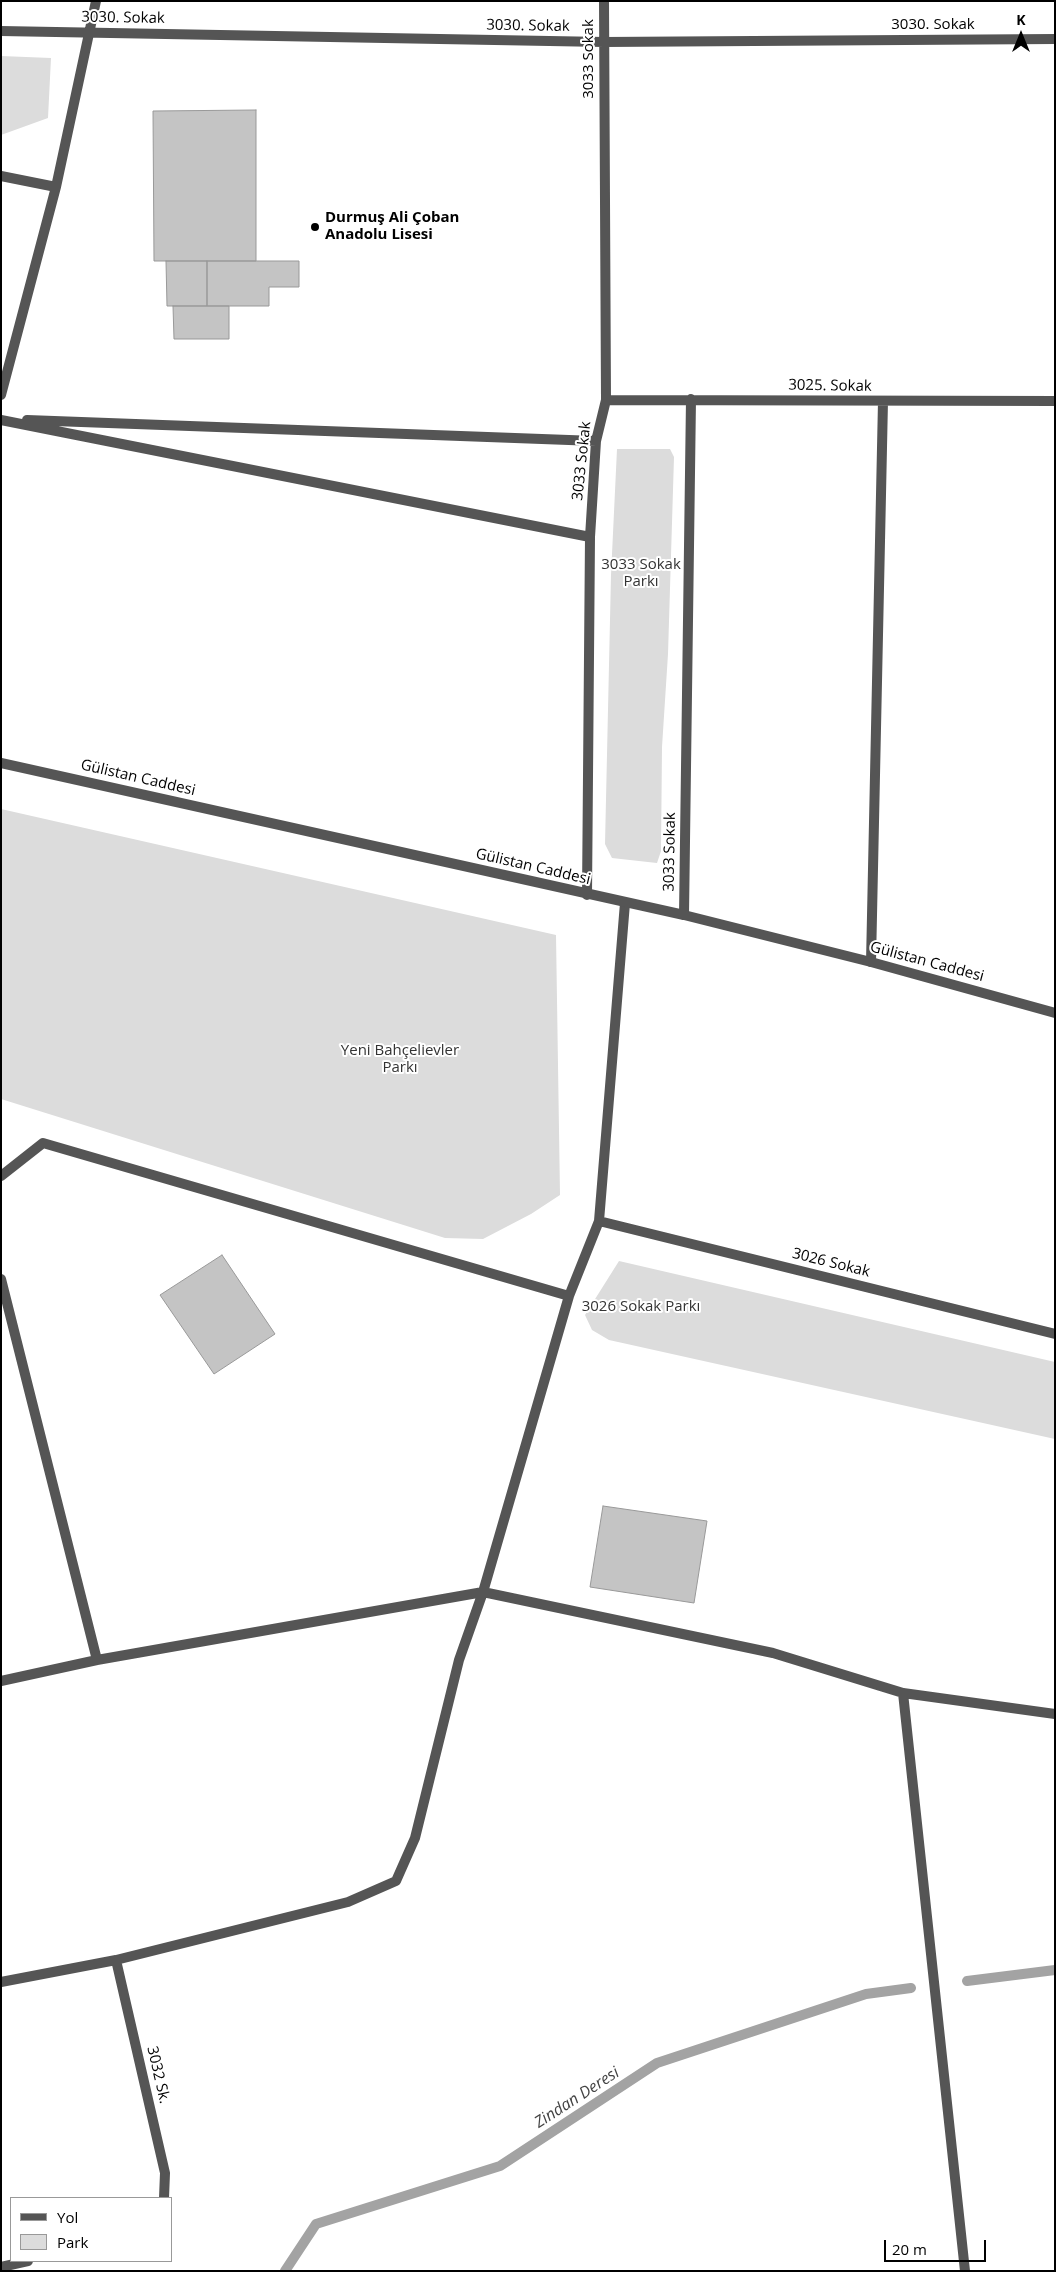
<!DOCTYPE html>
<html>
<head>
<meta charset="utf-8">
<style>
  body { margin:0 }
  #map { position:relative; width:1056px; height:2272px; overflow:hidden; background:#fff; font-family:"Open Sans",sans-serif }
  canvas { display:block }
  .frame { position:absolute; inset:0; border:2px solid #000; pointer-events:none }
  .legend { position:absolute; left:10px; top:2197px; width:162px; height:65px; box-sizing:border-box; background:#fff; border:1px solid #999; margin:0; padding:6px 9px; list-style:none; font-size:15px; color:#000 }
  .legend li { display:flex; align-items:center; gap:10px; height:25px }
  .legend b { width:25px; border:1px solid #999 }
  .north { position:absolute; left:996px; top:10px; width:50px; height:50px; -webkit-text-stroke:4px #fff; paint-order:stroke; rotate:0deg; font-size:14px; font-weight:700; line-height:20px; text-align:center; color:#000 }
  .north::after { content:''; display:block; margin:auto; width:18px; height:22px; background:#000; clip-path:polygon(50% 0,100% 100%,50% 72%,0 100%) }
  .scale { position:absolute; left:884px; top:2240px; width:102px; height:22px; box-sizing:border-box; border:2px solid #000; border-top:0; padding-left:6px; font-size:15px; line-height:18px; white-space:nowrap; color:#000; -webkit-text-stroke:4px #fff; paint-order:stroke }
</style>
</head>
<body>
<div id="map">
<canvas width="1056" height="2272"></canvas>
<div class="frame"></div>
<ul class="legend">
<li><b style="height:6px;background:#555"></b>Yol</li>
<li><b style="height:14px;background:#dcdcdc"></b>Park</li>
</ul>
<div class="north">K</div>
<div class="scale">20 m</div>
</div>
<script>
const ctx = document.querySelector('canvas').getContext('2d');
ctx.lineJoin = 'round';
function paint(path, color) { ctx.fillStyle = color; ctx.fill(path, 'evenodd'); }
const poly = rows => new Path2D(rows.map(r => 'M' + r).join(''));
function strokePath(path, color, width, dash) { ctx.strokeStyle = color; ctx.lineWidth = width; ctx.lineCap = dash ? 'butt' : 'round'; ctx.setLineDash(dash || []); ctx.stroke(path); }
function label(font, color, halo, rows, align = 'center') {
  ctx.font = font + ' "Open Sans",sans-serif'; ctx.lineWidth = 4; ctx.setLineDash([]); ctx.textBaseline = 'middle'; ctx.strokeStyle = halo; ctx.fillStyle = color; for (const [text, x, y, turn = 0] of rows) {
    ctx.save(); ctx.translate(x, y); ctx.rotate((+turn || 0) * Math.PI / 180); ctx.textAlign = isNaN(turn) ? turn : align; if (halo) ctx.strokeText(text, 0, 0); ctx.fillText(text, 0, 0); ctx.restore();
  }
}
paint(poly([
  [1,56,51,58,48,118,1,135],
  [617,449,670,449,674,457,668,654,662,747,661,851,657,863,612,858,605,844,611,575],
  [1,809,556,935,560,1195,531,1214,483,1239,445,1238,1,1099],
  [619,1261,1055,1362,1055,1439,609,1340,592,1330,585,1315]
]), '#dcdcdc');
strokePath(poly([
  [967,1981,1055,1970],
  [285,2271,316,2224,500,2166,657,2063,866,1994,911,1988]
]), '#a3a3a3', 10);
const building = poly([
  [256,110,256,261,154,261,153,111,256,110],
  [166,261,207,261,207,306,167,306,166,261],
  [207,261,299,261,299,287,269,287,269,306,207,306,207,261],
  [173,306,229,306,229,339,174,339,173,306],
  [222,1255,275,1334,214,1374,160,1295,222,1255],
  [603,1506,707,1521,694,1603,590,1587,603,1506]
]);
paint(building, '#c4c4c4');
strokePath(building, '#999', 1);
strokePath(poly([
  [1,31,604,42,1055,39],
  [1,176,56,187],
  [1,395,56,187,96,1],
  [606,400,1055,401],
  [1,420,590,537],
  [27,420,596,441],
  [587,895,590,537,596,441,606,400,604,1],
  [684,915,691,399],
  [871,962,883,401],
  [1,1176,43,1143,569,1296],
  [599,1221,1055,1334],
  [1,1279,97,1660],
  [1,1681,97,1660,483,1592,569,1296,599,1221,625,903],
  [903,1693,965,2271],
  [116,1960,165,2173,164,2198],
  [1,1982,116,1960,348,1902,396,1881,415,1838,459,1660,483,1592,773,1653,903,1693,1055,1714],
  [1,2267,28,2261]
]), '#555', 10);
strokePath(poly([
  [1,763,684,915,871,962,1055,1013]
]), '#555', 10);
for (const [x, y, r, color] of [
  [315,227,5,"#000"]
]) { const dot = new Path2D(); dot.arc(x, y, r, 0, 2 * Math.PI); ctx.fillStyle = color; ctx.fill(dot); strokePath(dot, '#fff', 2); }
label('15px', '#000', '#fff', [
  ["3030. Sokak",123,18,1],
  ["3030. Sokak",933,25],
  ["3030. Sokak",528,26,1],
  ["3033 Sokak",589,59,-90],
  ["3025. Sokak",830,386,1],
  ["3033 Sokak",582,461,-84],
  ["Gülistan Caddesi",138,778,13],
  ["3033 Sokak",670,852,-89],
  ["Gülistan Caddesi",533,867,13],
  ["Gülistan Caddesi",927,962,15],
  ["3026 Sokak",831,1263,14],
  ["3032 Sk.",158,2075,77]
]);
label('bold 15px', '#000', '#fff', [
  ["Durmuş Ali Çoban",325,218],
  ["Anadolu Lisesi",325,235]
], 'left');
label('15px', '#333', '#fff', [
  ["3033 Sokak",641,565],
  ["Parkı",641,582],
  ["Yeni Bahçelievler",400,1051],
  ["Parkı",400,1068],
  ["3026 Sokak Parkı",641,1307]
]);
label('italic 16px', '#444', '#fff', [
  ["Zindan Deresi",577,2098,-33]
]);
</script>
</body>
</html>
